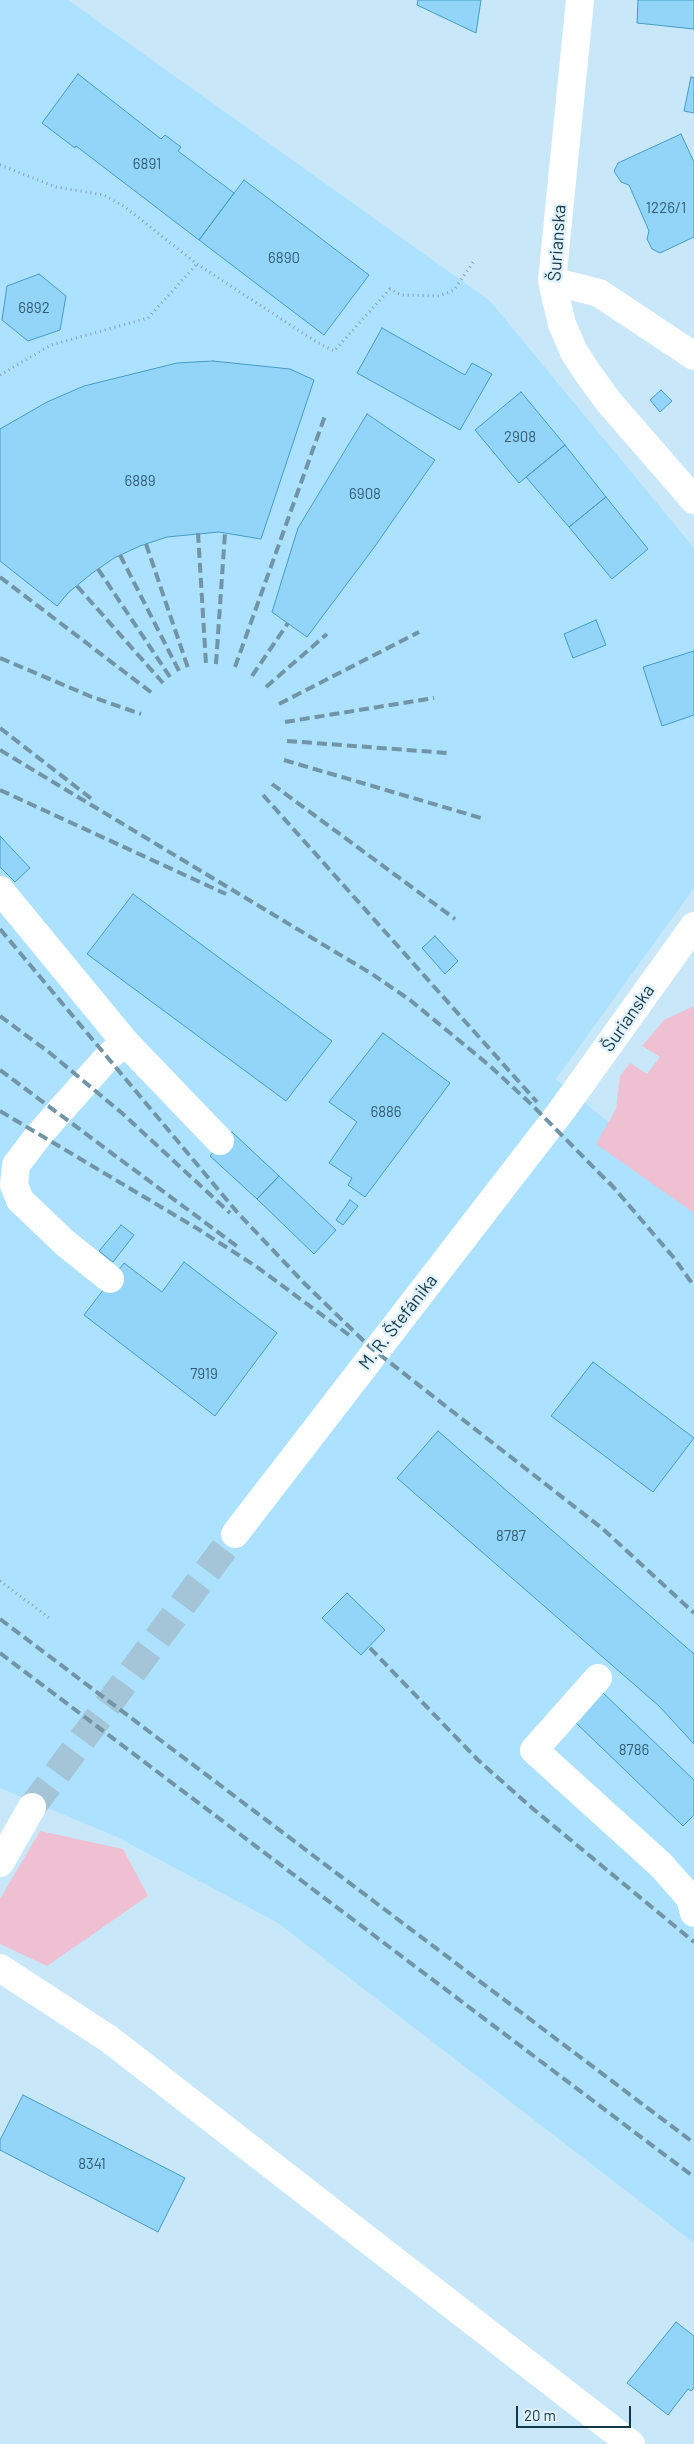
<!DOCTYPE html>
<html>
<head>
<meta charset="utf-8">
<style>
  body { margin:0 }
  #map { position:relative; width:694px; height:2444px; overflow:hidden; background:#c8e8fa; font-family:Barlow,sans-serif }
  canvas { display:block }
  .scale { position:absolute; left:516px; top:2406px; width:115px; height:22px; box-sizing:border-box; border:2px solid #123749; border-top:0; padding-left:6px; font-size:15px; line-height:18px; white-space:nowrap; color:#123749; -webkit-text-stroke:4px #e2f2fb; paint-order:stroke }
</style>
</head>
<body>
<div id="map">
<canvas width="694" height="2444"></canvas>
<div class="scale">20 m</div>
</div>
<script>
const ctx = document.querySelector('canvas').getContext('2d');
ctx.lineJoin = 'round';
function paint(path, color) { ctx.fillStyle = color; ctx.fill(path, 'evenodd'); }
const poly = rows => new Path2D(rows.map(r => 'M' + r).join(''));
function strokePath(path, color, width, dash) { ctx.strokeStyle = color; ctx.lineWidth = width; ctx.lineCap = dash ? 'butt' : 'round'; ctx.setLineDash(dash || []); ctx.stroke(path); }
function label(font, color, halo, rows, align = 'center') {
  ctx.font = font + ' Barlow,sans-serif'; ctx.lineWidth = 5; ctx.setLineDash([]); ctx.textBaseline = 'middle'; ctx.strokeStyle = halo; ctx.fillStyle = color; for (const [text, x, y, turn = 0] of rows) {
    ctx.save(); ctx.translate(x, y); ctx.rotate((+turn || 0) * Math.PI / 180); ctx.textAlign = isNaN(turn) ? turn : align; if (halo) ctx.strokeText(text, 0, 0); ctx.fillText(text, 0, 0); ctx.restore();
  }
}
paint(poly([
  [0,0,68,0,490,301,694,548,694,888,556,1079,694,1192,694,2243,278,1923,117,1837,0,1788]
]), '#ace1ff');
paint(poly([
  [694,1006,694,1213,596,1144,616,1109,620,1076,630,1063,647,1074,660,1057,642,1046,664,1020],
  [40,1831,123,1849,148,1896,47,1966,0,1944,0,1899]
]), '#eec0d2');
const building = poly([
  [418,0,481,0,476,33,417,5,418,0],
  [638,0,694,0,694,29,637,23,638,0],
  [78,74,161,139,165,135,181,147,178,151,234,193,199,240,76,146,75,148,42,123,78,74],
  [691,77,694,78,694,113,684,111,691,77],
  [681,134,694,162,694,237,660,253,652,249,647,239,649,231,629,185,621,182,614,171,618,163,681,134],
  [244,180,369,275,324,335,199,240,244,180],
  [39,274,66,296,60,330,28,341,2,320,7,286,39,274],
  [382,328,465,375,472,363,492,374,460,430,357,373,382,328],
  [213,361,290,369,314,380,261,539,219,532,167,537,140,546,114,558,91,574,69,592,57,606,0,561,0,429,47,402,84,386,177,363,213,361],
  [661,390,672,401,660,412,650,400,661,390],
  [521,392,565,445,519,483,475,430,521,392],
  [367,414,435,460,373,549,307,637,272,612,298,528,367,414],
  [565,445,606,497,569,527,526,477,565,445],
  [606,497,648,549,612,579,569,527,606,497],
  [596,620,606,645,573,658,564,634,596,620],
  [694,651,694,715,662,726,643,667,694,651],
  [0,836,30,868,15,882,0,867,0,836],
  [133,894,332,1041,286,1101,87,954,133,894],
  [435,936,458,961,445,974,422,948,435,936],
  [383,1033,450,1083,365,1197,348,1185,352,1178,329,1163,357,1122,329,1102,383,1033],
  [232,1132,279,1176,257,1199,210,1156,232,1132],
  [279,1176,336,1230,314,1254,257,1199,279,1176],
  [350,1200,358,1206,343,1225,336,1220,350,1200],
  [121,1225,134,1235,113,1262,99,1251,121,1225],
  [184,1262,277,1333,215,1416,84,1315,124,1263,162,1292,184,1262],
  [593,1362,694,1438,653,1492,551,1416,593,1362],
  [438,1431,694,1654,694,1744,659,1706,397,1478,438,1431],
  [347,1593,385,1630,361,1655,322,1618,347,1593],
  [602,1692,694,1780,694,1815,683,1826,574,1721,602,1692],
  [23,2095,185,2178,158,2232,0,2150,0,2140,23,2095],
  [676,2322,694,2336,694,2388,691,2391,688,2389,668,2415,627,2383,676,2322]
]);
paint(building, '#93d5f8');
strokePath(building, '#459cc6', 1);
strokePath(poly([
  [32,1807,235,1534]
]), '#a4c5d7', 28, [28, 14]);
strokePath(poly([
  [0,165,56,187,104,195,125,207,197,264,315,341,334,351,390,289,401,295,439,296,454,290,474,261],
  [0,375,51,345,148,318,197,264],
  [0,1581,52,1620]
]), '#81a2b4', 3, [1, 4]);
strokePath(poly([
  [580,0,552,281,556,299,562,324,574,352,587,372,608,401,694,500],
  [552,281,599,293,694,356],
  [0,890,125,1042,220,1141],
  [110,1279,65,1243,20,1200,14,1185,16,1165,38,1136,107,1058,125,1042],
  [235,1534,562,1110,694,926],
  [598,1678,534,1750,661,1865,690,1898,694,1913],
  [0,1863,32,1807],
  [0,1968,109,2039,631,2444]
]), '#fff', 28);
strokePath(poly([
  [198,533,206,664],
  [146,544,188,668],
  [120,555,179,671],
  [98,569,170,677],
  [0,577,152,693],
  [77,586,163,683],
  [0,658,92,697,141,714],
  [216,664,225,533],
  [235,667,326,413],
  [252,676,288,623],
  [266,687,327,634],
  [279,704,419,632],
  [285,722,434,698],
  [0,728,93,800],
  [287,741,448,753],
  [0,750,372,974,410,1000,490,1066,531,1104,613,1187],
  [284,760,481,818],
  [272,784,455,919],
  [0,790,226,894],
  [263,795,537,1102],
  [0,929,237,1212,304,1283,370,1347,603,1529,694,1613],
  [0,1016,50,1053,123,1114,230,1213],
  [0,1070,238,1247],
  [0,1111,198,1229,257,1267,349,1335],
  [609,1182,674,1258,694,1286],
  [0,1619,694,2143],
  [370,1648,478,1760,532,1808,694,1942],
  [0,1653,694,2177]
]), '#7194a6', 4, [10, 5]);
label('15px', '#325e75', null, [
  ["6891",147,164],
  ["1226/1",666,208],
  ["6890",284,258],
  ["6892",34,308],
  ["2908",520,437],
  ["6889",140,481],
  ["6908",365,494],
  ["6886",386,1112],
  ["7919",204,1374],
  ["8787",511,1536],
  ["8786",634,1750],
  ["8341",92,2164]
]);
label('18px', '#123749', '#e2f2fb', [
  ["Šurianska",557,243,-86],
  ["Šurianska",628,1018,-55],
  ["M. R. Štefánika",398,1322,-52]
]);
</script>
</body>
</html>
